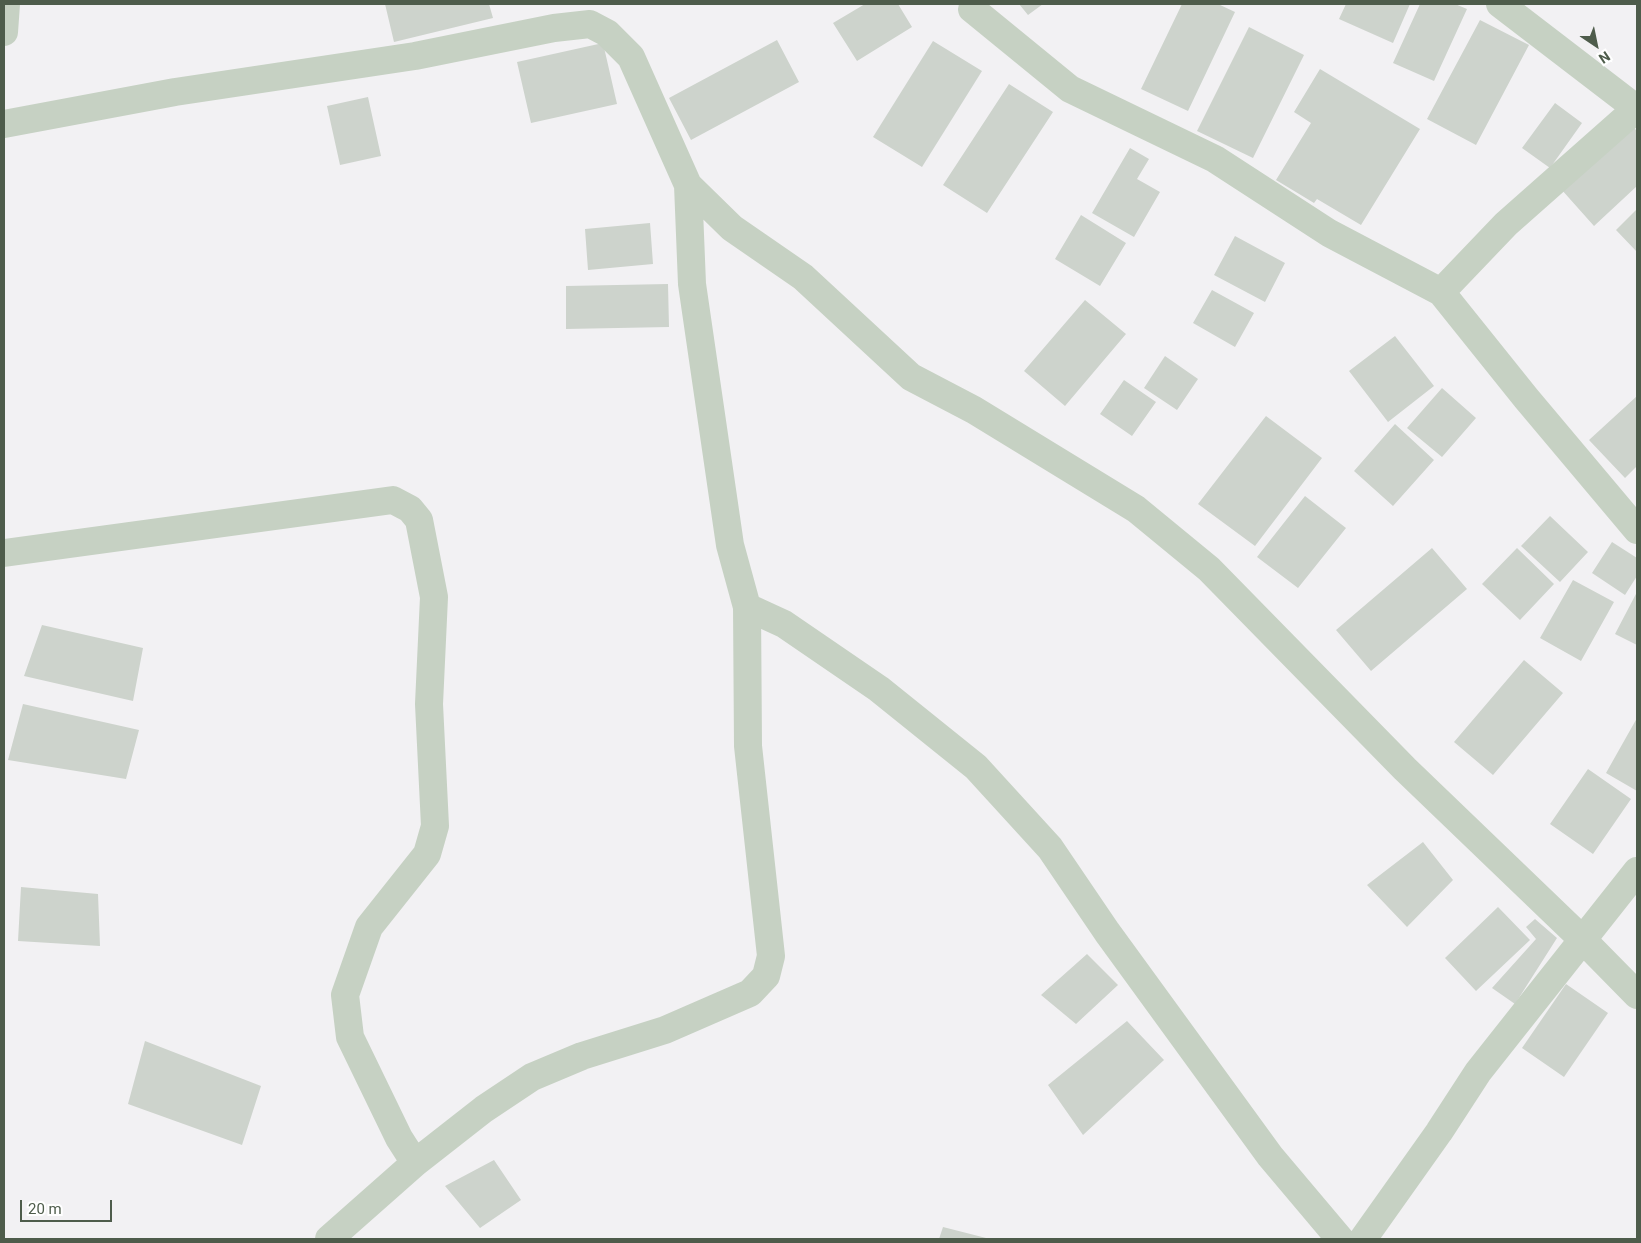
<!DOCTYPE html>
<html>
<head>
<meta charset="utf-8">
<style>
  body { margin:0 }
  #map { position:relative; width:1641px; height:1243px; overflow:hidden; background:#f2f1f3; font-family:Roboto,sans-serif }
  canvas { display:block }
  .frame { position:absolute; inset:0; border:5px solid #4e5c4b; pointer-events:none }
  .north { position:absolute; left:1571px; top:20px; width:50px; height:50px; -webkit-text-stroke:4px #fff; paint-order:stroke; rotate:146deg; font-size:14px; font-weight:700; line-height:20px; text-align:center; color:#4e5c4b }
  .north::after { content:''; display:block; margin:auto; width:18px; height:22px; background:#4e5c4b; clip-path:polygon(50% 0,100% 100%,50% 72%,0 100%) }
  .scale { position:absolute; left:20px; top:1200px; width:92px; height:22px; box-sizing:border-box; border:2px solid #4e5c4b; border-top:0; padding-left:6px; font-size:15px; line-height:18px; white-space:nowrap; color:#4e5c4b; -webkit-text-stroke:4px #fff; paint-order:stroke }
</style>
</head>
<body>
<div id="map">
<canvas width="1641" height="1243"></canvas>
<div class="frame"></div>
<div class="north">N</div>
<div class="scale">20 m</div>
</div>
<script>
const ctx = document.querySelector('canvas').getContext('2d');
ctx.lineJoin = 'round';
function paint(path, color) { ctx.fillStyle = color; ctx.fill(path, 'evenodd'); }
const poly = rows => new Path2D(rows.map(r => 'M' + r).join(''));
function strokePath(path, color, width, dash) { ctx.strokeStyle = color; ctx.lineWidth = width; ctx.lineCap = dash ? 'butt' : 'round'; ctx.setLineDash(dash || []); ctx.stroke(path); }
paint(poly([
  [385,4,489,4,493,18,394,42],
  [865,4,898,4,912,27,857,61,833,23],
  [1019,4,1043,4,1028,15],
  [1182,4,1218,4,1235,12,1188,111,1141,89],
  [1346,4,1410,4,1393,43,1339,19],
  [1420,4,1455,4,1467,9,1434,81,1393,63],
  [1480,20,1529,45,1476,145,1427,119],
  [1249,27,1304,55,1253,158,1197,131],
  [777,40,799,82,691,140,669,98],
  [933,41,982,71,922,167,873,137],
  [603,43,617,104,531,123,517,62],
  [1320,69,1420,129,1361,225,1317,199,1314,203,1276,180,1311,123,1294,112],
  [1009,84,1053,112,987,213,943,185],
  [368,97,381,156,340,165,327,106],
  [1555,103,1582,123,1550,168,1522,148],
  [1631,125,1637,131,1637,186,1594,226,1561,189],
  [1130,148,1149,159,1137,179,1160,192,1134,237,1092,213],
  [1637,209,1637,252,1616,230],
  [1081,215,1126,243,1100,286,1055,259],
  [650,223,653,264,588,270,585,229],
  [1235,236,1285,263,1265,302,1214,275],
  [668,284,669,327,566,329,566,286],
  [1212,290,1254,313,1235,347,1193,323],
  [1085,300,1126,334,1065,406,1024,371],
  [1395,336,1434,386,1388,422,1349,371],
  [1165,356,1198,379,1177,410,1144,388],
  [1124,380,1156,402,1132,436,1100,414],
  [1442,388,1476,418,1442,457,1407,428],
  [1637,396,1637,466,1625,478,1589,440],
  [1266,416,1322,458,1255,546,1198,504],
  [1395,424,1434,460,1393,506,1354,471],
  [1305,496,1346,528,1298,588,1257,557],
  [1550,516,1588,552,1560,582,1521,546],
  [1612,542,1637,558,1637,576,1625,595,1592,573],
  [1432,548,1467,589,1371,671,1336,630],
  [1517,548,1554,584,1520,620,1482,584],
  [1573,580,1614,602,1581,661,1540,638],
  [1637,592,1637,645,1615,634],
  [42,625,143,648,133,701,24,676],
  [1524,660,1563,693,1493,775,1454,742],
  [23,704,139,730,126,779,8,760],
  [1637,718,1637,791,1606,773],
  [1588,769,1631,799,1593,854,1550,824],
  [1423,842,1453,880,1407,927,1367,885],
  [21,887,98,894,100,946,18,941],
  [1498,907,1530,940,1476,991,1445,958],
  [1535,919,1557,938,1515,1004,1492,988,1536,939,1526,927],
  [1087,954,1118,985,1076,1024,1041,995],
  [1566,984,1608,1013,1564,1077,1522,1048],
  [1127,1021,1164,1060,1083,1135,1048,1085],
  [145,1041,261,1086,242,1145,128,1104],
  [494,1160,521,1200,480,1228,445,1186],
  [943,1227,990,1239,939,1239]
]), '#cdd3cc');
strokePath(poly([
  [1500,4,1637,109],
  [972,9,1070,89,1215,159,1329,233,1441,292,1526,398,1637,530],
  [4,32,6,4],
  [4,124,175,92,415,56,554,28,590,24,607,33,631,57,688,185,732,228,803,277,911,377,974,410,1136,509,1209,569,1405,769,1583,940,1637,995],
  [688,185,692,284,730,545,747,607,784,624,879,689,976,767,1050,848,1107,932,1270,1156,1340,1239],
  [1441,292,1506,224,1636,109],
  [4,553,393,500,410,509,419,520,434,597,429,704,435,826,427,854,369,927,345,995,350,1037,399,1138,415,1163,329,1239],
  [415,1163,484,1109,532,1077,582,1056,665,1030,750,993,766,976,771,956,748,746,747,607],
  [1363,1239,1439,1132,1478,1072,1637,871]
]), '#c6d1c3', 28);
</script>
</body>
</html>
